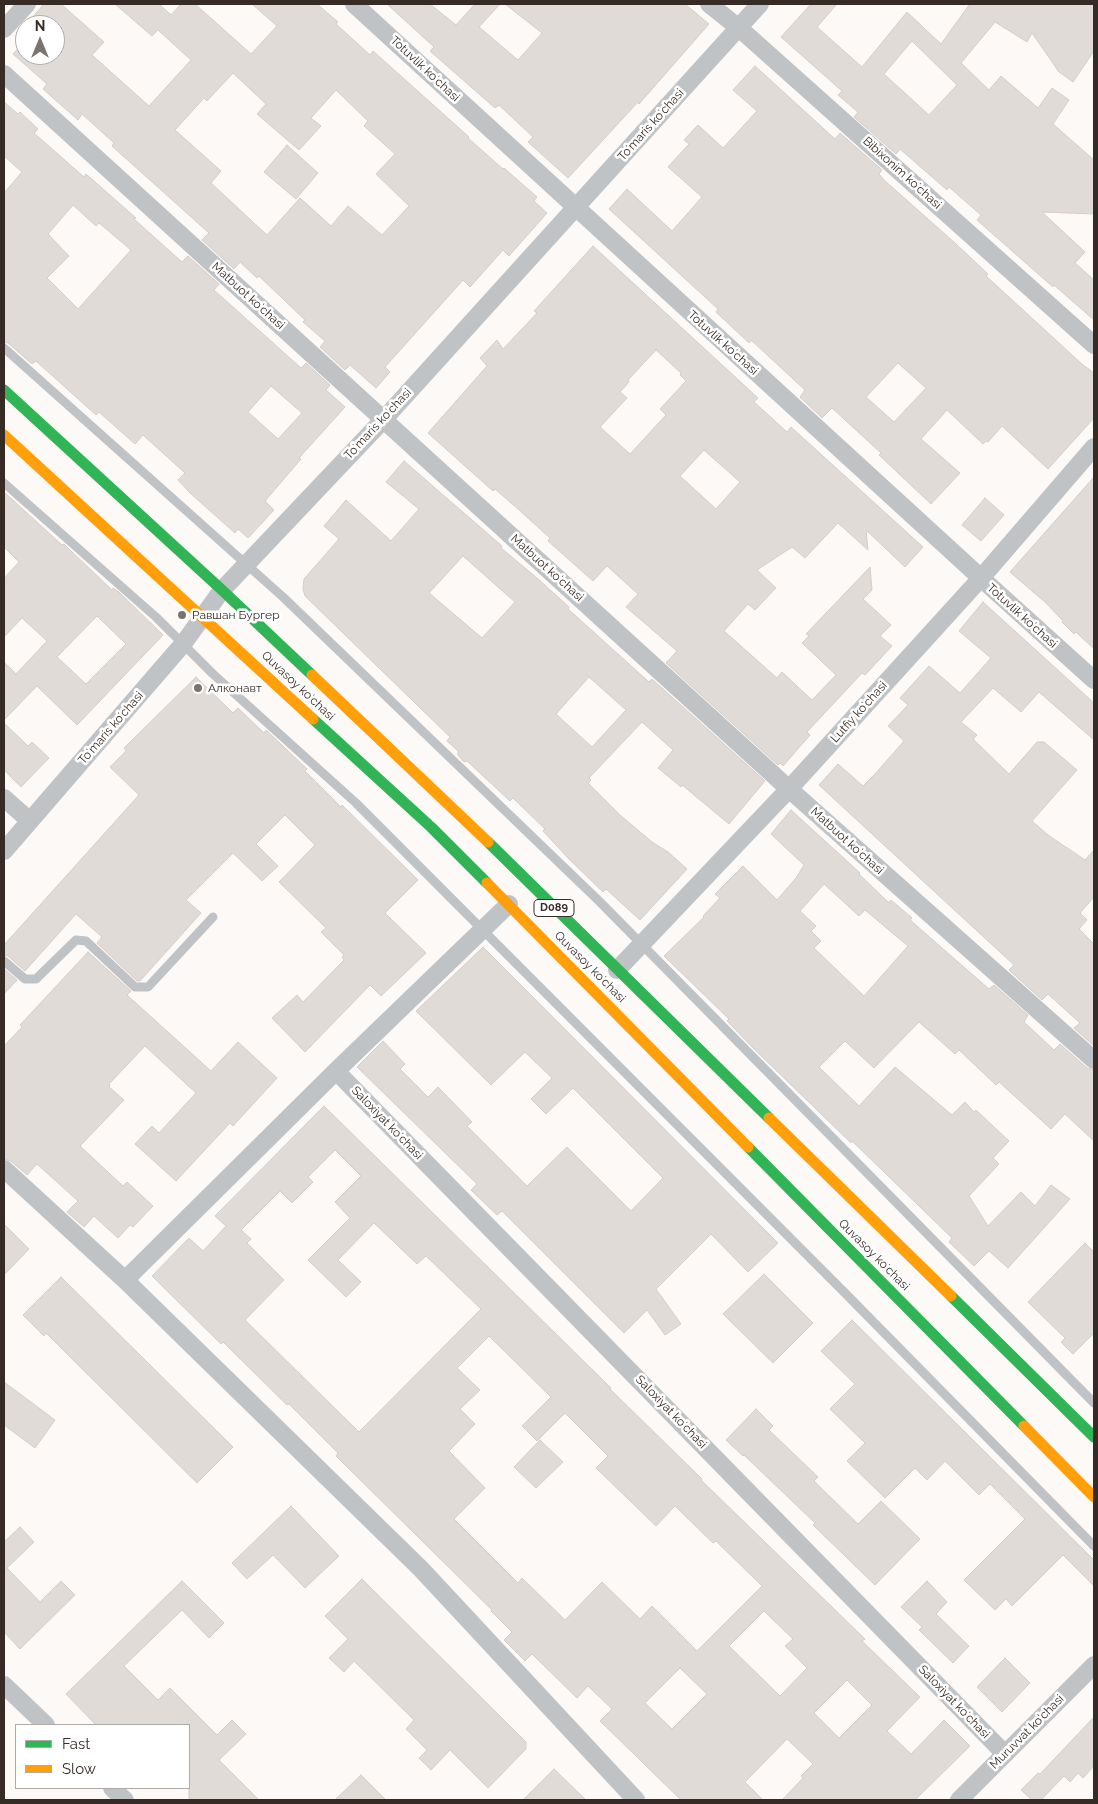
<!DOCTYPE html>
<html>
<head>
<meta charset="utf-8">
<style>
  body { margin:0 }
  #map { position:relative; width:1098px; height:1804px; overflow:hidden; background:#fcf9f7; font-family:Raleway,sans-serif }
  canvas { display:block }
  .frame { position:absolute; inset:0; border:5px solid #362b25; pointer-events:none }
  .legend { position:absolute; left:15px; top:1724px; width:175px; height:65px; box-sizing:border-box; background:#fff; border:1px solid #afaaa8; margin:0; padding:6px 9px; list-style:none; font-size:15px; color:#362b25 }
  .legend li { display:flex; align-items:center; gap:10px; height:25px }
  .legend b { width:25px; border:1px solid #afaaa8 }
  .north { position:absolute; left:15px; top:15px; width:50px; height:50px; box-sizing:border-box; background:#fff; border:1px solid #afaaa8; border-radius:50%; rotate:0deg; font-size:14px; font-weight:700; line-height:20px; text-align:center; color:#362b25 }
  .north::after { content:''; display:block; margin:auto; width:18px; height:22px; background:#7b736e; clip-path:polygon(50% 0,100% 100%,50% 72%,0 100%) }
</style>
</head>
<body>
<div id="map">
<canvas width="1098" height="1804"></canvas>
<div class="frame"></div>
<ul class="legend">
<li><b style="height:6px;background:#30b455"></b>Fast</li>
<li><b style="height:6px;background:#ff9f0a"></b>Slow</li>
</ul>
<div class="north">N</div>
</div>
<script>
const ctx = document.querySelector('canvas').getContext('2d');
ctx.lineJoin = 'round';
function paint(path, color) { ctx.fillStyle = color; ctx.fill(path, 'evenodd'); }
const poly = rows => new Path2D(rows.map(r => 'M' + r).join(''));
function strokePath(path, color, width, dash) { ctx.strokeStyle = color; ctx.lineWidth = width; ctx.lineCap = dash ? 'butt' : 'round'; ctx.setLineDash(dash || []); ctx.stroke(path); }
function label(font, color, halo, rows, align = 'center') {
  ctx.font = font + ' Raleway,sans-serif'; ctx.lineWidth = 5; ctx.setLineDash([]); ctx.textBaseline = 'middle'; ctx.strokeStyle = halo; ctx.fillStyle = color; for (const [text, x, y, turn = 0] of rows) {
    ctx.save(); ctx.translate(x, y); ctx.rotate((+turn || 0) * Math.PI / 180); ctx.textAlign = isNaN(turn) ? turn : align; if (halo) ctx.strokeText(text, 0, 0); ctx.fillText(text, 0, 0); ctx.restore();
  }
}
const building = poly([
  [44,4,61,4,104,42,92,55,149,106,191,60,158,30,152,36,115,4,159,4,171,15,181,4,195,4,251,54,277,26,252,4,317,4,338,22,336,24,370,55,373,51,469,137,468,138,503,169,504,168,537,197,534,201,547,213,509,256,503,250,470,287,463,280,385,367,390,372,376,388,350,365,345,370,320,347,325,341,303,322,305,320,259,276,257,278,240,262,234,269,202,240,209,233,112,146,114,143,82,114,78,120,43,89,47,84,13,54,25,41,25,55,55,55,55,25,25,25,25,32,22,29,44,4],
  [233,73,266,104,257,114,299,150,321,126,311,118,336,90,368,121,364,126,395,154,376,174,409,206,382,235,348,206,331,226,300,198,267,235,211,183,221,171,175,130,204,98,207,101,233,73],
  [387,4,430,4,456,25,475,4,500,4,479,27,518,60,542,33,505,4,685,4,709,24,639,104,638,102,568,178,528,142,533,137,499,105,495,108,430,51,434,47,387,4],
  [811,4,837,4,817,27,862,67,907,12,941,44,969,5,967,4,1094,4,1094,51,1073,82,1059,72,1032,33,1027,42,995,22,961,63,989,90,1001,76,1038,108,1052,88,1069,100,1053,124,1094,160,1094,214,1042,212,1085,252,1075,263,1094,280,1094,320,1054,285,1053,287,977,220,981,215,949,187,947,190,900,149,896,154,854,117,858,112,838,95,842,91,781,37,811,4],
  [912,41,957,85,929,115,884,74,912,41],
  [755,66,835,139,840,133,882,170,879,174,884,180,955,243,988,274,986,276,1083,365,1094,373,1094,418,1048,469,1002,426,988,442,986,441,983,444,947,410,921,439,960,473,931,504,879,455,881,453,832,408,822,418,800,397,805,390,751,340,749,343,716,312,718,309,609,209,627,189,672,231,702,197,668,167,689,144,684,140,698,125,723,148,757,111,733,90,755,66],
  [898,363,926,388,894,422,866,397,898,363],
  [4,102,18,114,20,112,38,129,34,133,84,177,86,174,136,218,134,219,182,262,188,256,219,284,214,290,301,368,306,363,330,385,326,390,345,407,299,458,301,459,265,501,274,510,248,538,238,529,235,533,190,493,178,480,185,473,143,435,135,444,99,412,96,415,36,361,32,364,8,343,4,342,4,193,22,172,4,156,4,102],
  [73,205,96,226,99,223,131,250,78,309,47,278,69,256,48,234,73,205],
  [271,386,302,413,278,439,248,412,271,386],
  [287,145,318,173,296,199,264,172,287,145],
  [593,246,758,398,754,402,787,432,791,427,923,547,905,567,866,530,868,550,838,523,805,558,792,547,757,570,776,588,755,610,748,604,724,631,777,678,782,672,812,700,836,675,802,643,809,636,806,634,870,567,872,590,863,599,891,625,880,636,892,646,865,675,862,673,807,732,810,735,783,766,780,763,778,765,666,663,677,651,626,607,638,594,607,566,593,581,548,541,550,538,518,509,495,489,493,491,428,433,487,366,480,358,497,340,503,349,537,313,534,311,593,246],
  [656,350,681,373,680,375,686,381,660,409,666,415,630,454,600,427,627,398,620,392,629,382,628,380,656,350],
  [704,450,740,482,716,509,680,476,704,450],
  [404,461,502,546,501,548,537,578,569,607,568,609,649,682,652,679,765,781,729,824,682,785,681,787,658,768,673,750,642,722,589,778,591,780,588,783,620,815,652,842,668,852,687,869,640,920,606,889,603,892,569,859,543,831,545,829,513,798,510,801,467,761,464,762,458,755,458,751,447,741,450,737,305,596,303,589,304,579,339,539,324,526,346,500,391,541,419,509,386,482,404,461],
  [463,556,515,602,482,638,429,593,463,556],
  [589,677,626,710,592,747,556,714,589,677],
  [1094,477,1094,649,1076,632,1074,634,1062,622,1063,621,1046,603,1010,572,1094,477],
  [4,492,62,545,64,544,70,550,112,590,113,588,119,592,163,635,77,725,37,686,4,720,4,662,16,674,47,641,22,618,4,637,4,578,19,562,4,547,4,492],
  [97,616,126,644,86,684,57,657,97,616],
  [985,498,1004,515,981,541,962,525,985,498],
  [983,602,1094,703,1094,740,1039,692,1021,712,993,688,961,722,977,735,973,739,1009,774,1037,742,1044,742,1077,770,1032,821,1048,835,1085,860,1094,850,1094,897,1080,913,1087,920,1079,929,1094,944,1094,1046,1074,1028,1080,1023,1048,994,1042,1000,1009,970,1014,965,819,785,838,764,863,786,875,774,904,741,888,726,908,705,900,698,929,666,960,693,991,658,959,631,983,602],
  [196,677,233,713,238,708,264,733,266,730,284,747,307,769,305,771,341,807,342,805,418,880,385,913,426,953,381,996,370,985,305,1052,272,1018,297,995,303,1002,344,960,342,957,344,955,321,932,326,928,279,882,315,845,285,815,256,844,278,866,262,881,233,853,186,900,201,913,140,981,137,981,97,943,102,937,76,914,25,971,8,956,4,955,4,945,139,795,110,767,126,751,124,748,196,677],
  [4,723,28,746,32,742,49,758,21,787,4,770,4,723],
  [791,810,860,873,859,874,889,903,891,900,912,918,910,920,989,989,994,985,1028,1015,1024,1022,1054,1050,1060,1044,1087,1068,1094,1070,1094,1141,1065,1114,1051,1129,999,1082,996,1085,959,1050,955,1054,919,1022,874,1068,845,1041,819,1067,859,1106,895,1067,952,1115,965,1102,974,1112,976,1110,1009,1141,993,1158,999,1164,969,1196,988,1226,1021,1192,1035,1206,1051,1185,1070,1199,1008,1268,989,1251,974,1266,949,1242,952,1238,852,1141,851,1143,754,1049,727,1021,729,1019,664,956,704,917,703,916,720,898,715,894,743,866,777,900,796,878,804,865,771,834,791,810],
  [824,884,859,916,865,910,908,946,864,996,814,948,821,941,811,931,816,926,800,911,824,884],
  [483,947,778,1243,748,1272,711,1234,656,1289,681,1324,665,1335,647,1310,624,1333,502,1211,497,1215,471,1190,477,1184,357,1067,383,1041,405,1064,400,1069,428,1097,438,1087,472,1122,467,1126,527,1186,567,1147,631,1211,663,1178,573,1088,546,1114,531,1099,552,1078,525,1052,491,1085,416,1011,483,947],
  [88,952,131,991,127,995,211,1071,238,1042,277,1078,233,1126,230,1123,176,1181,135,1144,152,1126,159,1133,196,1093,145,1046,109,1084,110,1085,109,1087,124,1100,80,1146,123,1186,127,1182,153,1206,133,1227,130,1225,118,1238,94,1216,84,1227,67,1212,78,1201,37,1164,27,1175,11,1161,4,1159,4,1046,22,1027,20,1025,88,952],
  [4,969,17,980,4,994,4,969],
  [324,1106,611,1388,610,1389,702,1479,701,1480,865,1639,862,1641,920,1697,887,1731,911,1754,944,1720,970,1746,915,1800,782,1800,803,1778,801,1776,813,1764,787,1739,745,1782,763,1800,681,1800,600,1721,612,1709,588,1686,577,1698,532,1654,525,1661,504,1640,512,1632,491,1611,492,1610,336,1456,338,1453,289,1404,287,1405,223,1342,221,1344,152,1276,189,1238,203,1251,226,1226,215,1216,324,1106],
  [335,1150,361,1176,335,1202,350,1218,308,1260,346,1297,361,1282,338,1260,374,1223,417,1264,426,1256,481,1309,359,1432,245,1320,284,1280,247,1243,251,1239,241,1230,280,1191,292,1203,313,1182,308,1177,335,1150],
  [489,1336,551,1397,522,1426,537,1441,565,1413,608,1456,596,1468,656,1526,675,1506,713,1543,716,1541,762,1586,697,1651,652,1606,640,1619,602,1582,565,1620,522,1578,518,1583,454,1519,485,1488,449,1451,475,1424,460,1409,480,1390,457,1368,489,1336],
  [764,1611,793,1639,785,1646,807,1668,780,1696,729,1646,764,1611],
  [680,1668,707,1694,672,1729,645,1703,680,1668],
  [847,1680,872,1705,839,1738,814,1713,847,1680],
  [4,1224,29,1249,4,1275,4,1224],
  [1085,1243,1094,1252,1094,1333,1073,1354,1061,1342,1065,1338,1028,1302,1085,1243],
  [764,1274,813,1323,773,1363,723,1314,764,1274],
  [61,1277,233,1447,197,1483,46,1333,44,1336,23,1315,61,1277],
  [852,1320,1094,1560,1094,1586,1063,1555,1012,1606,1006,1599,995,1610,964,1580,1025,1519,990,1484,979,1495,945,1461,927,1480,915,1468,885,1498,847,1461,865,1443,830,1409,855,1384,821,1351,852,1320],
  [4,1382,55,1420,35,1448,4,1425,4,1382],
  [756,1409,773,1426,769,1430,818,1477,814,1481,858,1524,881,1501,920,1539,875,1585,813,1525,815,1523,744,1455,743,1456,726,1440,756,1409],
  [540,1440,563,1462,536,1488,514,1467,540,1440],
  [291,1506,339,1556,305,1588,273,1555,247,1579,232,1563,291,1506],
  [20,1527,34,1542,7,1568,40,1602,61,1581,75,1595,20,1649,4,1632,4,1542,20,1527],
  [362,1579,526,1742,526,1749,488,1788,450,1750,431,1770,419,1758,427,1750,406,1729,414,1720,354,1661,344,1672,329,1658,348,1639,325,1616,362,1579],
  [182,1581,224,1623,209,1638,182,1610,124,1666,158,1700,170,1688,217,1735,232,1720,246,1734,219,1760,259,1800,189,1800,189,1725,96,1725,66,1694,182,1581],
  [927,1581,947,1602,936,1614,969,1646,953,1663,919,1630,922,1627,901,1607,927,1581],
  [1005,1658,1030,1683,1002,1712,977,1687,1005,1658],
  [1094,1717,1094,1766,1083,1778,1078,1773,1070,1782,1064,1776,1041,1800,1032,1800,1021,1790,1038,1773,1040,1774,1094,1717],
  [554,1769,586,1800,523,1800,554,1769],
  [361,1775,386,1800,335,1800,361,1775]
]);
paint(building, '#e1dbd7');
strokePath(building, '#d4cdc9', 1);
strokePath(poly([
  [4,348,283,597,599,901,1094,1403],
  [4,483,157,618,213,674,356,803,844,1292,1094,1546],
  [4,961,25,979,36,979,76,940,86,941,135,987,148,987,213,917]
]), '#c0c3c5', 9);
strokePath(poly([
  [354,4,981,578,1094,680],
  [709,4,739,28,1094,345],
  [4,29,27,4],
  [4,74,789,789,1094,1060],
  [4,798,30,821],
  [4,851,183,644,222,590,384,419,760,4],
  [617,970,789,789,981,578,1094,447],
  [336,1071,1005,1754],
  [4,1169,125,1280,421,1569,636,1800],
  [125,1280,336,1071,509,904],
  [4,1685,46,1725],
  [112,1788,125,1800],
  [959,1800,1094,1665]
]), '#c0c3c5', 18);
strokePath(poly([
  [4,390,222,590,312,675],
  [313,719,431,827,487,883],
  [488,842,769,1118],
  [748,1147,1024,1426],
  [951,1296,1094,1437]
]), '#30b455', 11);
strokePath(poly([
  [4,435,313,719],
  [312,675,488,842],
  [487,883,748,1147],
  [769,1118,951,1296],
  [1024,1426,1094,1497]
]), '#ff9f0a', 11);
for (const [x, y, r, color] of [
  [182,615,5,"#7b736e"],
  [198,688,5,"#7b736e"]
]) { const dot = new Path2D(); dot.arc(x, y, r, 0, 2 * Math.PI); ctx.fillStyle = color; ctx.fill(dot); strokePath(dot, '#fff', 2); }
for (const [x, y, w] of [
  [554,908,40]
]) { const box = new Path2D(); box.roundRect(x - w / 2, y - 8.5, w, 17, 4); ctx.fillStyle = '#fff'; ctx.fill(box); strokePath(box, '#362b25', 1); }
label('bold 11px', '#362b25', null, [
  ["D089",554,908]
]);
label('12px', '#362b25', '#fff', [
  ["Totuvlik koʻchasi",425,69,43],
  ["Toʻmaris koʻchasi",651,125,-48],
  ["Bibixonim koʻchasi",902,173,42],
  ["Matbuot koʻchasi",248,296,42],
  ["Totuvlik koʻchasi",723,343,42],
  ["Toʻmaris koʻchasi",378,424,-47],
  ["Matbuot koʻchasi",547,568,42],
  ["Totuvlik koʻchasi",1022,616,42],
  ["Quvasoy koʻchasi",298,686,43],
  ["Lutfiy koʻchasi",859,712,-48],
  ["Toʻmaris koʻchasi",111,728,-49],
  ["Matbuot koʻchasi",847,841,42],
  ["Quvasoy koʻchasi",590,967,45],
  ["Saloxiyat koʻchasi",387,1123,46],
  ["Quvasoy koʻchasi",874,1255,45],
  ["Saloxiyat koʻchasi",671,1412,46],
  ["Saloxiyat koʻchasi",954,1702,46],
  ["Muruvvat ko'chasi",1027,1732,-45]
]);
label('12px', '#362b25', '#fff', [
  ["Равшан Бургер",192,615],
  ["Алконавт",208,688]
], 'left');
</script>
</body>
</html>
